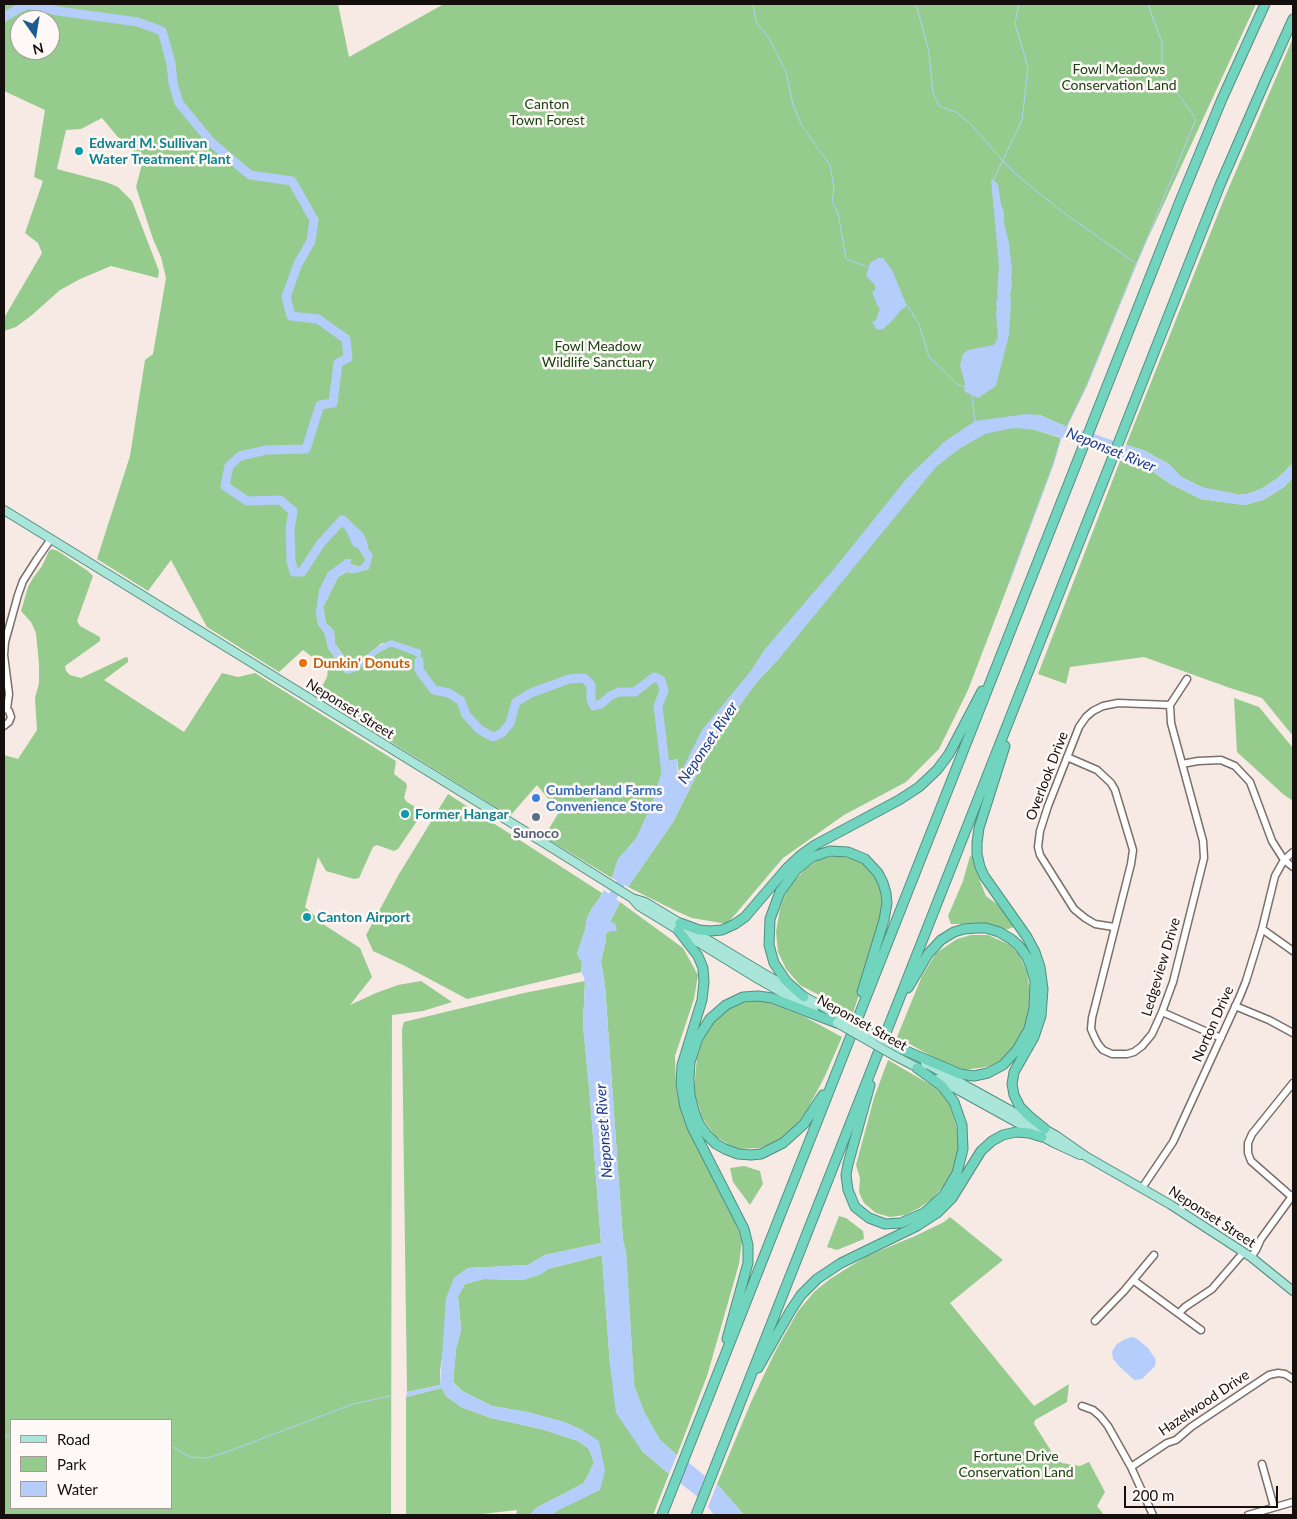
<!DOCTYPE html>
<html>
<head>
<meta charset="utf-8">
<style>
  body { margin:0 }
  #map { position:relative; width:1297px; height:1519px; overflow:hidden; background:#f7e9e3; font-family:Lato,sans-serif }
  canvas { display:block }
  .frame { position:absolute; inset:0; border:5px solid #15100e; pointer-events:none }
  .legend { position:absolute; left:10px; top:1419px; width:162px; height:90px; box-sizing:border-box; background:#fef9f6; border:1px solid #a19c99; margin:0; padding:6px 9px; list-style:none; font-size:15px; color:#15100e }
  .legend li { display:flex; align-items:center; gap:10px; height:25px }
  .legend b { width:25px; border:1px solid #a19c99 }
  .north { position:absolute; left:10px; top:10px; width:50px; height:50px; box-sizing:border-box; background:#fef9f6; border:1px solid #a19c99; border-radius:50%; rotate:167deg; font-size:14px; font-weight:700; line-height:20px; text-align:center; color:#15100e }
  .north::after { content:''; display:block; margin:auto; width:18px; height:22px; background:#1c5a90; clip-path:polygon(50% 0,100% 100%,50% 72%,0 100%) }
  .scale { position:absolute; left:1124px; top:1486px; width:154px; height:22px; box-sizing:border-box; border:2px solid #15100e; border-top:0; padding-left:6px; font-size:15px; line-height:18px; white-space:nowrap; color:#15100e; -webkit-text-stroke:4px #fef9f6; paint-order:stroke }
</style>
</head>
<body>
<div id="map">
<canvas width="1297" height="1519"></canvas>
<div class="frame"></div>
<ul class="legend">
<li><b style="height:6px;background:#a9e5d8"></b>Road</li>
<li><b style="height:14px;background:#96cb8e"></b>Park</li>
<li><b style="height:14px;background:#b4cdfb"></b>Water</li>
</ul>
<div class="north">N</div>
<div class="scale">200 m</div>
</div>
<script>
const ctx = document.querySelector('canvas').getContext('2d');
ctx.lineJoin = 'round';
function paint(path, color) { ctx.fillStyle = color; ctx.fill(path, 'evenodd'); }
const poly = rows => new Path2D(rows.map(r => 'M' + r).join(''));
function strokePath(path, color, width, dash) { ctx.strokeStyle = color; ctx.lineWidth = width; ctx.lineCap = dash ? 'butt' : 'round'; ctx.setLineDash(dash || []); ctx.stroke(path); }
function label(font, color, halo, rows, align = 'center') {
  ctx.font = font + ' Lato,sans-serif'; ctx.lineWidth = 5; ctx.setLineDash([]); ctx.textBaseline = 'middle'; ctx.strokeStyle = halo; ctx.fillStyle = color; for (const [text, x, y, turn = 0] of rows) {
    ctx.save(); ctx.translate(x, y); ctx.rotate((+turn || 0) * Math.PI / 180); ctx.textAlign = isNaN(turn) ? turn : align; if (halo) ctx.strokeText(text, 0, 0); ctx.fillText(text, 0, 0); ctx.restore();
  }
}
paint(poly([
  [4,4,338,4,349,57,444,4,1256,4,1136,264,1087,385,1067,427,1040,415,1035,430,1061,438,1053,465,1009,583,968,690,939,749,906,782,844,815,783,858,727,924,692,918,676,911,628,887,673,822,702,764,729,720,756,683,782,655,767,661,677,790,679,773,677,759,665,762,651,807,636,839,618,859,612,878,544,837,559,812,537,785,510,816,317,696,327,677,328,669,303,650,279,672,207,627,171,560,148,591,97,559,130,456,145,360,153,354,166,278,161,257,153,239,136,187,143,160,117,136,102,118,81,129,66,130,57,169,106,182,118,187,132,201,159,271,158,278,111,266,80,279,60,290,32,315,16,327,4,331,4,318,42,253,38,243,25,233,43,181,34,177,45,110,4,91],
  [20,20,50,20,50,50,20,50],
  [366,539,368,548,369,569,354,573,347,572,338,577,323,607,326,623,334,631,335,644,351,666,352,667,382,643,421,651,417,672,417,656,393,646,389,647,376,654,346,674,328,648,325,634,318,624,316,612,318,608,346,559,350,564,360,567,366,560,359,549],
  [1293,38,1293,463,1278,478,1261,489,1247,494,1227,496,1210,496,1204,488,1181,477,1169,464,1143,450,1126,445,1224,199],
  [1128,459,1152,471,1169,483,1201,499,1244,505,1263,500,1284,487,1293,477,1293,736,1262,698,1230,688,1144,657,1070,667,1066,684,1038,674,1120,461],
  [52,549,58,551,88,571,93,576,77,621,80,626,100,637,100,641,65,666,66,671,70,675,81,678,126,657,128,658,128,662,104,680,184,732,222,673,238,677,255,673,396,761,394,774,406,783,407,786,404,798,407,802,420,810,419,818,398,849,394,851,377,845,373,847,359,878,354,879,326,871,318,857,305,907,326,926,360,948,372,977,350,1005,376,993,398,985,421,981,452,1002,423,1011,392,1015,391,1515,4,1515,4,755,18,759,37,730,35,698,39,683,39,664,36,633,31,622,21,611,28,587,33,578,42,566,49,551],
  [11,1420,171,1420,171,1508,11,1508],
  [1234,698,1259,707,1293,748,1293,801,1283,794,1237,752],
  [448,794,602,893,599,899,592,908,587,918,585,930,577,954,582,962,581,972,467,999,405,966,373,951,366,935,399,874],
  [835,856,851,858,867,865,877,877,883,894,883,910,868,968,853,1013,800,985,786,969,778,952,776,932,780,909,786,893,795,880,806,869,818,860],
  [970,856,973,857,975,869,986,896,1005,910,1014,927,1005,930,973,924,951,924,948,916,963,881],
  [620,902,683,948,698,975,694,999,675,1056,676,1090,683,1117,736,1224,742,1241,739,1264,707,1376,677,1455,660,1440,644,1412,634,1385,626,1252,623,1241,605,986,601,961,606,940,606,933,611,931,610,922],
  [971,935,988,935,1008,944,1019,954,1027,972,1031,999,1027,1024,1016,1044,1000,1063,986,1067,964,1070,935,1058,897,1037,922,976,936,953,957,939],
  [585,981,583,1025,590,1097,601,1243,545,1255,528,1265,468,1268,454,1278,440,1371,440,1385,407,1392,402,1029,404,1022,524,993],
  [759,999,805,1017,842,1037,825,1076,806,1112,792,1131,780,1141,759,1148,737,1149,716,1137,703,1119,694,1092,696,1068,697,1057,705,1035,718,1016,737,1004],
  [888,1060,933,1086,940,1092,949,1104,959,1135,958,1157,949,1180,933,1198,919,1208,905,1215,890,1217,876,1213,864,1203,859,1192,860,1178,856,1165,874,1098],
  [744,1166,760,1171,763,1184,750,1205,733,1182,730,1168],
  [839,1216,846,1218,863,1231,864,1239,837,1250,827,1247],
  [950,1217,1003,1260,950,1303,1034,1406,1069,1384,1067,1402,1035,1420,1034,1424,1055,1457,1062,1463,1080,1466,1089,1462,1105,1492,1097,1506,1104,1515,744,1515,717,1484,751,1402,775,1352,798,1311,815,1291,830,1279,867,1256,915,1236,944,1222],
  [602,1255,610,1365,642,1451,669,1474,653,1515,552,1515,605,1471,582,1430,564,1422,527,1412,492,1406,462,1391,453,1382,456,1349,461,1330,458,1296,465,1284,484,1279,523,1280,541,1274,548,1269],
  [442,1388,446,1396,461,1407,491,1418,541,1429,578,1441,589,1449,594,1463,584,1483,536,1508,530,1515,516,1515,517,1510,482,1514,482,1515,406,1515,406,1397]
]), '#96cb8e');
paint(poly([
  [991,179,998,184,1001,205,1004,212,1004,223,1009,243,1012,271,1011,280,1012,285,1010,295,1011,300,1009,335,999,374,996,386,978,398,965,392,964,386,965,384,960,365,963,354,968,350,994,345,998,337,996,314,997,308,996,303,998,296,997,292,999,266],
  [878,258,883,258,892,270,907,306,902,309,891,322,883,329,877,330,872,322,876,320,880,308,878,307,872,292,875,290,875,285,866,276,870,263],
  [1027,414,1040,415,1067,427,1082,429,1077,442,1035,430,1017,428,1008,429,985,434,959,449,936,467,782,655,756,683,729,720,702,764,673,822,628,887,612,878,618,859,636,839,651,807,665,762,677,759,678,778,702,730,750,672,765,649,838,564,907,478,944,442,975,421],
  [1094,434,1114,441,1108,455,1093,448,1089,449],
  [1126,445,1143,450,1169,464,1181,477,1204,488,1210,496,1227,496,1247,494,1261,489,1278,478,1293,463,1293,477,1284,487,1263,500,1244,505,1201,499,1169,483,1152,471,1129,459,1120,461],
  [342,515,346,517,363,533,366,539,368,548,373,555,369,569,354,573,346,572,338,577,323,607,326,623,334,631,335,644,350,666,352,667,377,647,391,640,421,650,419,674,417,672,417,656,393,647,389,647,376,654,375,656,355,672,346,674,328,648,325,634,318,624,316,612,319,590,328,572,346,559,352,559,350,564,360,567,366,560,359,549,353,546,344,526],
  [604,890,620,902,610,922,615,923,617,931,611,931,606,933,606,940,601,961,605,986,623,1241,626,1251,634,1385,644,1412,660,1440,677,1455,669,1474,642,1451,616,1413,610,1365,602,1255,548,1269,541,1274,523,1280,484,1279,465,1284,458,1296,461,1330,456,1349,453,1383,462,1391,492,1406,527,1412,564,1422,582,1430,599,1441,605,1471,600,1490,557,1511,552,1515,530,1515,536,1508,584,1483,594,1463,589,1449,578,1441,541,1429,491,1418,461,1407,446,1396,442,1388,406,1397,407,1392,440,1385,446,1298,454,1278,468,1268,528,1265,545,1255,601,1243,590,1097,583,1025,585,985,584,977,581,972,582,962,577,954,585,930,587,918,592,908,599,899],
  [1132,1337,1136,1338,1148,1348,1156,1360,1155,1366,1142,1379,1135,1380,1132,1378,1120,1367,1113,1359,1112,1352,1116,1345,1123,1340],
  [688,1462,705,1476,698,1497,680,1483],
  [717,1484,744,1515,714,1515,708,1507]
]), '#b4cdfb');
strokePath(poly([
  [753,4,756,22,769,38,786,72,793,105,802,126,830,165,834,189,832,201,838,213,846,259,868,267],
  [916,4,929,52,933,93,939,106,949,110,956,112,970,123,1002,160,1018,176,1060,210,1135,263],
  [993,181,1022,120,1028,68,1015,23,1019,4],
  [907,305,919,324,929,357,957,384,964,387],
  [972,396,975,422],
  [1066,428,1087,385,1196,119,1162,72,1162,43,1148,4],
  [1009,583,1053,465,1061,438],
  [123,1420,130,1420],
  [4,1437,11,1435],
  [171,1446,190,1457,207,1458,224,1453,353,1404,390,1396]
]), '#b4cdfb', 1);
strokePath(poly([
  [4,17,27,4,58,11,138,22,162,31,171,63,173,83,179,103,212,143,250,175,292,181,314,220,311,241,298,264,286,297,291,316,318,319,346,339,348,358,338,363,333,403,320,405,306,449,266,450,240,456,229,466,225,486,247,501,280,500,293,511,290,529,291,561,294,572,302,572,321,543,342,520,350,528],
  [1070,432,1076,433,1104,447,1134,457],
  [1198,491,1234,498],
  [419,661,419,670,434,690,449,693,461,701,466,715,480,730,493,737,502,733,510,723,516,702,531,693,569,679,584,678,591,685,591,700,594,706,601,704,610,696,619,692,635,692,654,677,661,680,664,691,658,706,666,774],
  [607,906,626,874]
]), '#b4cdfb', 9);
const minor = poly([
  [4,708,9,711,11,717,9,722,4,726],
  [7,709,9,694,4,655,5,642,10,624,18,595,23,581,37,559,51,539],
  [1067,757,1097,770,1111,783,1115,790,1133,850,1131,864,1092,1018,1091,1029,1094,1036,1098,1044,1103,1050,1112,1054,1127,1054,1134,1052,1142,1046,1152,1034,1162,1012,1173,982,1204,858,1203,841,1171,723,1170,705],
  [1182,764,1198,761,1221,760,1235,766,1250,782,1272,841,1284,860,1293,867],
  [1114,927,1095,924,1085,918,1074,909,1040,855,1038,847,1040,831,1048,806,1079,727,1086,717,1093,711,1103,706,1118,703,1170,705,1187,679],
  [1262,929,1293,951],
  [1235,1006,1269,1020,1293,1033],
  [1162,1012,1221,1038],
  [1142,1188,1173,1142,1240,996,1246,981,1262,929,1275,876,1284,860,1293,852],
  [1292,1197,1251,1161,1248,1153,1248,1143,1252,1134,1293,1083],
  [1251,1257,1256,1250,1261,1239,1293,1195],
  [1133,1280,1201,1330],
  [1179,1313,1185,1307,1212,1289,1243,1253],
  [1095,1321,1124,1291,1154,1255],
  [1082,1406,1093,1410,1100,1416,1108,1426,1131,1467,1153,1515],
  [1262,1464,1274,1507],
  [1131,1467,1167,1443,1176,1440,1191,1427,1269,1375,1278,1373,1285,1374,1293,1379],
  [1248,1515,1293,1502]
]);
const major = poly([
  [4,510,549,846,632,898,639,906,670,925,758,979,814,1011],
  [632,898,645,902,763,973,839,1016],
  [895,1056,922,1070],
  [925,1063,1057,1136,1087,1157,1171,1205,1251,1257,1293,1291],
  [938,1079,1054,1143,1080,1155]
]);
const highway = poly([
  [1005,746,979,828,977,843,977,854,980,867,984,876,1027,937,1035,952,1040,967,1043,989,1041,1016,1034,1037,1014,1072,1012,1084,1014,1095,1020,1107,1029,1116,1045,1129],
  [680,923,699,930,710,931,722,930,735,924,745,917,787,868,801,855,815,845,899,800,919,787,937,770,949,754,982,691],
  [678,930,698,956,703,968,704,982,702,1000,682,1065,681,1085,685,1107,692,1127,744,1229,748,1245,748,1263,727,1339],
  [804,997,786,981,774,963,769,945,770,919,780,892,796,870,812,857,830,851,848,852,865,859,878,873,883,883,886,893,887,903,884,920,862,992],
  [899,1048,960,1074,974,1076,988,1073,1003,1065,1017,1050,1029,1029,1034,1008,1035,981,1031,967,1027,957,1019,946,1011,939,999,932,986,928,976,928,964,929,954,932,941,940,928,954,908,988],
  [870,1085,848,1164,846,1175,848,1190,855,1207,869,1218,885,1224,901,1223,924,1213,944,1195,957,1173,963,1149,962,1125,954,1102,942,1086,917,1068],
  [823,1095,804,1124,783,1143,761,1154,751,1155,738,1154,725,1149,716,1144,707,1135,699,1124,694,1111,690,1095,689,1079,690,1062,698,1038,710,1019,726,1005,743,997,758,996,772,998,837,1023],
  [758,1368,791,1310,801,1295,817,1279,841,1263,917,1226,937,1213,952,1198,981,1151,992,1141,1003,1135,1016,1132,1029,1133,1042,1137],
  [662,1515,1178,206,1222,99,1265,4],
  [696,1515,1220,185,1266,79,1293,19]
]);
strokePath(minor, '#7b6f69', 9);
strokePath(major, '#508f80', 10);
strokePath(highway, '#508f80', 11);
strokePath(minor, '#fff', 6);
strokePath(major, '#a9e5d8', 8);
strokePath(highway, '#70d4be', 9);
const majorBridge = poly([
  [839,1016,899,1048],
  [837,1023,895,1056]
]);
strokePath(majorBridge, '#508f80', 10, []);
strokePath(majorBridge, '#a9e5d8', 8);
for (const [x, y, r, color] of [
  [79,151,5,"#0f9aa8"],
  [303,663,5,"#e8710a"],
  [536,798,5,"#3f7fe0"],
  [405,814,5,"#0f9aa8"],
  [536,817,5,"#5c6f8a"],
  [307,917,5,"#0f9aa8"]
]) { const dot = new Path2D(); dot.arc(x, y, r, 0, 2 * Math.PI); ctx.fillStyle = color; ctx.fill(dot); strokePath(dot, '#fef9f6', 2); }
label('14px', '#194213', '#fef9f6', [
  ["Fowl Meadows",1119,69],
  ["Conservation Land",1119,85],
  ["Canton",547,104],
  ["Town Forest",547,120],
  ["Fowl Meadow",598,346],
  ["Wildlife Sanctuary",598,362],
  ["Fortune Drive",1016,1456],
  ["Conservation Land",1016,1472]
]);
label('bold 14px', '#0d838f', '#fef9f6', [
  ["Edward M. Sullivan",89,143],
  ["Water Treatment Plant",89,159],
  ["Former Hangar",415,814],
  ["Canton Airport",317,917]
], 'left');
label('bold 14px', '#c56008', '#fef9f6', [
  ["Dunkin' Donuts",313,663]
], 'left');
label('14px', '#15100e', '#fef9f6', [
  ["Neponset Street",350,709,32],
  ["Overlook Drive",1047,776,-69],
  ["Ledgeview Drive",1161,967,-73],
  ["Neponset Street",862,1023,29],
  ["Norton Drive",1213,1024,-66],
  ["Neponset Street",1212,1217,33],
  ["Hazelwood Drive",1204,1403,-34]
]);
label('bold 14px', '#366cbe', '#fef9f6', [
  ["Cumberland Farms",546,790],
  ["Convenience Store",546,806]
], 'left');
label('bold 14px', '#4e5e75', '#fef9f6', [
  ["Sunoco",536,833]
]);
label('italic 15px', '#123a8e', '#fef9f6', [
  ["Neponset River",1111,450,22],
  ["Neponset River",708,743,-56],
  ["Neponset River",604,1131,-94]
]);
</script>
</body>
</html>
